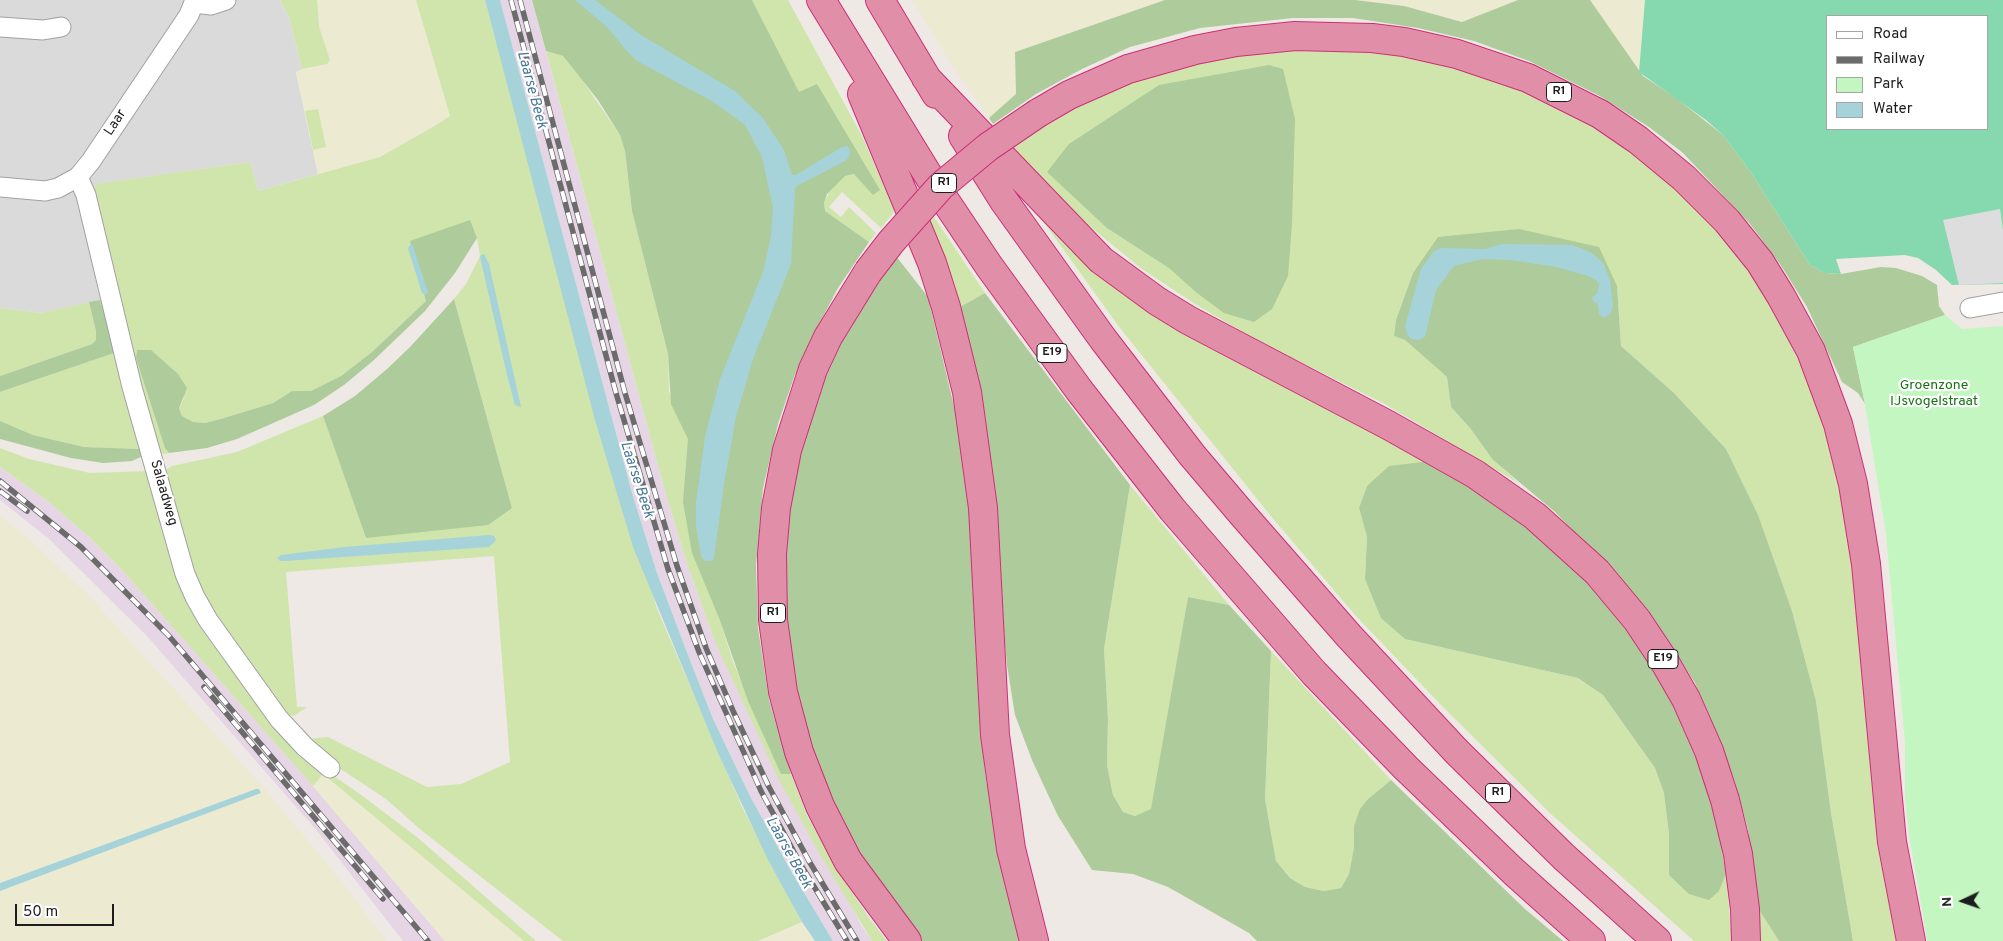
<!DOCTYPE html>
<html>
<head>
<meta charset="utf-8">
<style>
  body { margin:0 }
  #map { position:relative; width:2003px; height:941px; overflow:hidden; background:#eee9e4; font-family:Overpass,sans-serif }
  canvas { display:block }
  .legend { position:absolute; left:1826px; top:15px; width:162px; height:115px; box-sizing:border-box; background:#fff; border:1px solid #a5a5a5; margin:0; padding:6px 9px; list-style:none; font-size:15px; color:#1d1d1d }
  .legend li { display:flex; align-items:center; gap:10px; height:25px }
  .legend b { width:25px; border:1px solid #a5a5a5 }
  .north { position:absolute; left:1938px; top:876px; width:50px; height:50px; -webkit-text-stroke:4px #fff; paint-order:stroke; rotate:267deg; font-size:14px; font-weight:700; line-height:20px; text-align:center; color:#1d1d1d }
  .north::after { content:''; display:block; margin:auto; width:18px; height:22px; background:#1d1d1d; clip-path:polygon(50% 0,100% 100%,50% 72%,0 100%) }
  .scale { position:absolute; left:15px; top:904px; width:99px; height:22px; box-sizing:border-box; border:2px solid #1d1d1d; border-top:0; padding-left:6px; font-size:15px; line-height:18px; white-space:nowrap; color:#1d1d1d; -webkit-text-stroke:4px #fff; paint-order:stroke }
</style>
</head>
<body>
<div id="map">
<canvas width="2003" height="941"></canvas>
<ul class="legend">
<li><b style="height:6px;background:#fff"></b>Road</li>
<li><b style="height:6px;background:#6b6b6b"></b>Railway</li>
<li><b style="height:14px;background:#c4f6c2"></b>Park</li>
<li><b style="height:14px;background:#a6d3d9"></b>Water</li>
</ul>
<div class="north">N</div>
<div class="scale">50 m</div>
</div>
<script>
const ctx = document.querySelector('canvas').getContext('2d');
ctx.lineJoin = 'round';
function paint(path, color) { ctx.fillStyle = color; ctx.fill(path, 'evenodd'); }
const poly = rows => new Path2D(rows.map(r => 'M' + r).join(''));
function strokePath(path, color, width, dash) { ctx.strokeStyle = color; ctx.lineWidth = width; ctx.lineCap = dash ? 'butt' : 'round'; ctx.setLineDash(dash || []); ctx.stroke(path); }
function label(font, color, halo, rows, align = 'center') {
  ctx.font = font + ' Overpass,sans-serif'; ctx.lineWidth = 4.5; ctx.setLineDash([]); ctx.textBaseline = 'middle'; ctx.strokeStyle = halo; ctx.fillStyle = color; for (const [text, x, y, turn = 0] of rows) {
    ctx.save(); ctx.translate(x, y); ctx.rotate((+turn || 0) * Math.PI / 180); ctx.textAlign = isNaN(turn) ? turn : align; if (halo) ctx.strokeText(text, 0, 0); ctx.fillText(text, 0, 0); ctx.restore();
  }
}
paint(poly([
  [0,0,280,0,289,17,302,69,296,73,318,174,258,191,250,162,97,184,81,211,100,300,41,313,0,308]
]), '#dbdada');
paint(poly([
  [500,0,532,0,663,484,686,561,715,642,861,925,872,941,833,941,791,871,750,796,713,719,688,655,657,573,632,493],
  [0,467,49,502,89,537,122,570,313,786,445,941,403,941,317,831,147,636,49,539,0,500]
]), '#e6d6e5');
paint(poly([
  [280,0,416,0,450,116,380,157,318,174,296,72,302,69,289,17],
  [912,0,1165,0,1015,52,1016,94,989,118,952,65],
  [1355,0,1518,0,1462,22,1404,6],
  [1590,0,1645,0,1639,72,1635,66],
  [0,516,28,538,89,596,264,788,343,883,386,941,0,941],
  [323,774,524,941,445,941,313,786],
  [802,922,815,941,758,941]
]), '#ecead0');
paint(poly([
  [280,0,317,0,319,27,330,60,327,64,302,69,289,17],
  [416,0,485,0,547,231,657,609,742,807,802,922,758,941,563,941,421,830,386,799,330,762,307,739,328,737,427,787,461,784,510,762,494,556,286,572,297,707,307,707,294,716,284,713,196,590,164,471,172,466,237,452,323,416,366,538,512,508,454,299,466,284,480,256,477,238,426,301,372,352,341,376,311,391,292,391,273,403,224,418,205,423,193,422,182,416,179,408,184,398,137,350,136,358,165,447,169,453,163,454,159,451,156,445,93,193,96,184,250,162,258,191,380,157,436,125,450,116],
  [752,0,788,0,862,136,895,211,881,228,842,192,829,207,841,217,849,207,876,233,869,242,825,211,824,203,832,186,845,176,854,174,861,179,817,84,799,93],
  [1302,46,1345,47,1466,63,1540,94,1649,159,1754,268,1812,380,1847,507,1901,941,1853,941,1831,813,1816,701,1792,611,1758,516,1726,449,1674,393,1621,346,1617,286,1413,273,1396,320,1394,336,1405,340,1447,377,1451,407,1470,428,1493,460,1520,484,1383,403,1260,342,1195,304,1142,269,1082,220,1041,180,1010,145,1089,94,1168,65],
  [546,51,563,56,582,80,620,135,625,151,632,211,668,354,669,392,688,439,688,454,719,618,733,662,781,774,791,774,807,815,839,873,870,919,887,941,872,941,819,853,779,780,715,642,686,561,663,484],
  [318,109,326,147,313,150,305,111],
  [932,214,985,293,958,308,926,221],
  [1040,217,1092,262,1431,461,1367,486,1359,508,1367,537,1365,579,1405,639,1578,678,1603,695,1655,768,1664,793,1669,834,1669,875,1719,891,1726,874,1732,941,1694,941,1550,813,1445,709,1355,615,1270,515,1120,328],
  [89,302,96,331,96,340,92,344,0,376,0,308,41,313],
  [117,352,144,452,139,449,84,447,33,435,0,421,0,392],
  [0,448,29,459,90,473,150,471,183,583,315,763,364,797,418,838,536,941,524,941,323,774,313,786,122,570,89,537,49,502,0,467],
  [1130,485,1229,605,1188,597,1157,788,1151,810,1135,816,1123,812,1113,795,1107,765,1108,719,1104,649],
  [1271,651,1391,780,1368,799,1354,826,1354,847,1349,874,1341,888,1324,891,1305,887,1290,878,1276,861,1265,799],
  [1756,905,1779,941,1759,941]
]), '#cfe5ac');
paint(poly([
  [532,0,752,0,799,92,817,84,880,190,873,195,854,174,845,176,827,194,824,203,825,211,869,242,838,288,811,339,794,377,778,424,763,488,756,565,758,628,769,700,791,774,781,774,748,701,719,618,692,553,683,502,688,439,671,404,668,354,632,211,625,151,620,135,598,100,563,56,546,51],
  [1165,0,1355,0,1404,6,1462,22,1518,0,1590,0,1643,76,1676,98,1723,135,1752,174,1810,265,1825,273,1841,274,1881,267,1896,268,1922,276,1937,285,1939,306,1945,315,1853,347,1865,404,1858,393,1842,382,1807,307,1780,264,1750,224,1683,153,1649,127,1598,95,1529,61,1474,41,1418,28,1353,18,1293,18,1200,28,1130,47,1082,69,1036,94,993,124,989,118,1016,94,1015,52],
  [1269,65,1283,69,1295,119,1292,223,1288,276,1272,309,1254,322,1224,313,1197,293,1169,268,1107,228,1047,172,1069,144,1159,85],
  [470,220,477,238,455,273,425,311,374,360,344,385,314,405,237,439,207,448,169,453,165,448,136,358,137,350,151,350,178,374,187,388,179,408,182,416,193,422,205,423,224,418,273,403,292,391,311,391,341,376,372,352,426,301,410,241],
  [1519,229,1599,247,1617,286,1621,346,1674,393,1726,449,1758,515,1792,611,1816,701,1831,813,1853,941,1779,941,1756,905,1748,829,1735,782,1714,727,1695,683,1660,629,1616,576,1555,512,1493,460,1470,428,1451,407,1447,377,1405,340,1394,336,1396,320,1413,273,1438,237],
  [896,256,928,297,957,419,969,512,985,772,1002,871,1020,941,922,941,898,912,847,835,810,751,789,664,783,566,793,475,828,361],
  [985,293,1130,485,1104,649,1108,719,1107,765,1113,795,1123,812,1135,816,1151,809,1188,597,1229,605,1271,651,1265,799,1276,861,1290,878,1305,887,1324,891,1341,888,1349,874,1354,847,1354,826,1360,809,1368,799,1391,780,1525,909,1563,941,1257,941,1249,933,1168,887,1133,874,1092,870,1058,816,1032,760,1015,715,1007,665,998,568,958,308],
  [454,299,512,508,488,525,366,538,323,416,355,396,387,369,410,347],
  [100,300,117,352,0,392,0,376,92,344,96,340,96,331,89,302],
  [0,421,33,435,84,447,139,449,144,452,143,456,132,461,103,463,71,458,0,439],
  [1431,461,1491,500,1545,542,1587,581,1651,661,1682,715,1701,769,1718,828,1726,874,1719,891,1709,900,1689,894,1669,875,1669,834,1664,793,1655,768,1603,695,1578,678,1405,639,1381,618,1365,579,1367,537,1359,508,1367,486,1389,466]
]), '#aecb9b');
paint(poly([
  [1945,315,1962,329,2003,326,2003,941,1927,941,1927,939,1909,835,1905,795,1905,742,1886,534,1865,404,1853,347]
]), '#c4f6c2');
paint(poly([
  [1645,0,2003,0,2003,284,1952,285,1936,270,1918,258,1905,255,1836,259,1841,274,1825,273,1810,265,1752,174,1723,135,1706,120,1639,72],
  [1827,16,1987,16,1987,129,1827,129]
]), '#86d9af');
paint(poly([
  [2000,209,2003,230,2003,283,1959,285,1943,220]
]), '#ddd');
paint(poly([
  [485,0,500,0,632,493,657,573,688,655,713,719,750,796,791,871,833,941,815,941,802,922,767,858,718,753,633,547,595,420],
  [575,0,595,0,641,35,735,91,763,118,784,150,792,175,796,175,842,147,848,146,850,150,849,157,845,161,797,186,795,189,791,264,753,359,736,417,724,484,714,558,712,561,705,561,701,556,696,526,696,503,705,437,720,379,763,272,771,236,773,208,762,157,745,125,712,101,637,61,627,51,607,27],
  [411,244,413,246,428,292,426,295,422,293,408,248],
  [1502,244,1572,245,1592,253,1604,264,1610,280,1613,305,1611,313,1604,318,1599,314,1598,304,1593,301,1592,297,1597,294,1599,285,1596,280,1588,276,1557,267,1510,260,1482,259,1454,266,1436,290,1425,337,1419,340,1411,339,1407,334,1405,326,1421,269,1433,252,1440,248,1485,249],
  [484,254,489,264,521,407,515,405,507,375,481,261,480,256],
  [489,535,494,536,496,540,489,547,285,561,280,561,277,558,281,555,345,547],
  [256,789,259,789,261,793,0,891,0,883]
]), '#a6d3d9');
const minor = poly([
  [195,3,211,5,226,0],
  [0,27,43,30,61,27],
  [78,177,86,195,132,387,185,574,195,597,208,620,279,719,305,747,330,768],
  [0,187,45,191,58,188,78,177,91,161,189,15,195,0],
  [1970,308,2003,302]
]);
const highway = poly([
  [821,0,930,178,989,266,1079,390,1172,509,1314,673,1406,768,1514,872,1591,941],
  [880,0,936,94],
  [926,78,1101,260,1157,301,1188,320,1388,425,1475,474,1535,516,1597,572,1637,620,1663,659,1686,699,1709,751,1725,800,1738,854,1745,909,1746,941],
  [862,94,932,263,946,307,967,392,983,508,995,735,1011,849,1034,941],
  [1038,113,1069,95,1128,69,1195,50,1236,42,1295,36,1372,38,1404,42,1457,54,1528,78,1600,114,1638,140,1684,178,1727,221,1760,262,1781,296,1811,351,1838,424,1853,484,1866,564,1892,842,1911,941],
  [963,136,1004,201,1103,339,1192,455,1243,515,1349,636,1457,752,1564,857,1657,941],
  [868,272,828,337,813,369,787,450,776,508,772,554,773,620,783,692,799,752,820,806,848,861,907,941]
]);
strokePath(minor, '#a1a1a1', 21);
strokePath(highway, '#ce2e78', 30);
strokePath(minor, '#fff', 19);
strokePath(highway, '#e18fa8', 28);
const rail = poly([
  [511,0,616,393,668,569,699,652,761,791,801,865,847,941],
  [520,0,625,393,677,566,706,648,734,713,769,787,809,861,857,941],
  [0,481,81,547,169,636,428,941],
  [0,491,27,511],
  [204,687,383,899]
]);
strokePath(rail, '#6b6b6b', 5.5);
strokePath(rail, '#fff', 4, [11]);
const highwayBridge = poly([
  [868,272,891,242,941,186,988,147,1038,113]
]);
strokePath(highwayBridge, '#ce2e78', 30, []);
strokePath(highwayBridge, '#e18fa8', 28);
for (const [x, y, w] of [
  [1559,92,25],
  [944,183,25],
  [1052,353,30],
  [773,613,25],
  [1663,659,30],
  [1498,793,25]
]) { const box = new Path2D(); box.roundRect(x - w / 2, y - 9.5, w, 19, 4); ctx.fillStyle = '#fff'; ctx.fill(box); strokePath(box, '#1d1d1d', 1); }
label('bold 12px', '#1d1d1d', null, [
  ["R1",1559,92],
  ["R1",944,183],
  ["E19",1052,353],
  ["R1",773,613],
  ["E19",1663,659],
  ["R1",1498,793]
]);
label('14px', '#1d1d1d', '#fff', [
  ["Laar",116,123,-57],
  ["Salaadweg",163,493,74]
]);
label('14px', '#157512', '#fff', [
  ["Groenzone",1934,386],
  ["IJsvogelstraat",1934,402]
]);
label('italic 15px', '#497998', '#fff', [
  ["Laarse Beek",531,90,75],
  ["Laarse Beek",636,480,72],
  ["Laarse Beek",788,853,61]
]);
</script>
</body>
</html>
